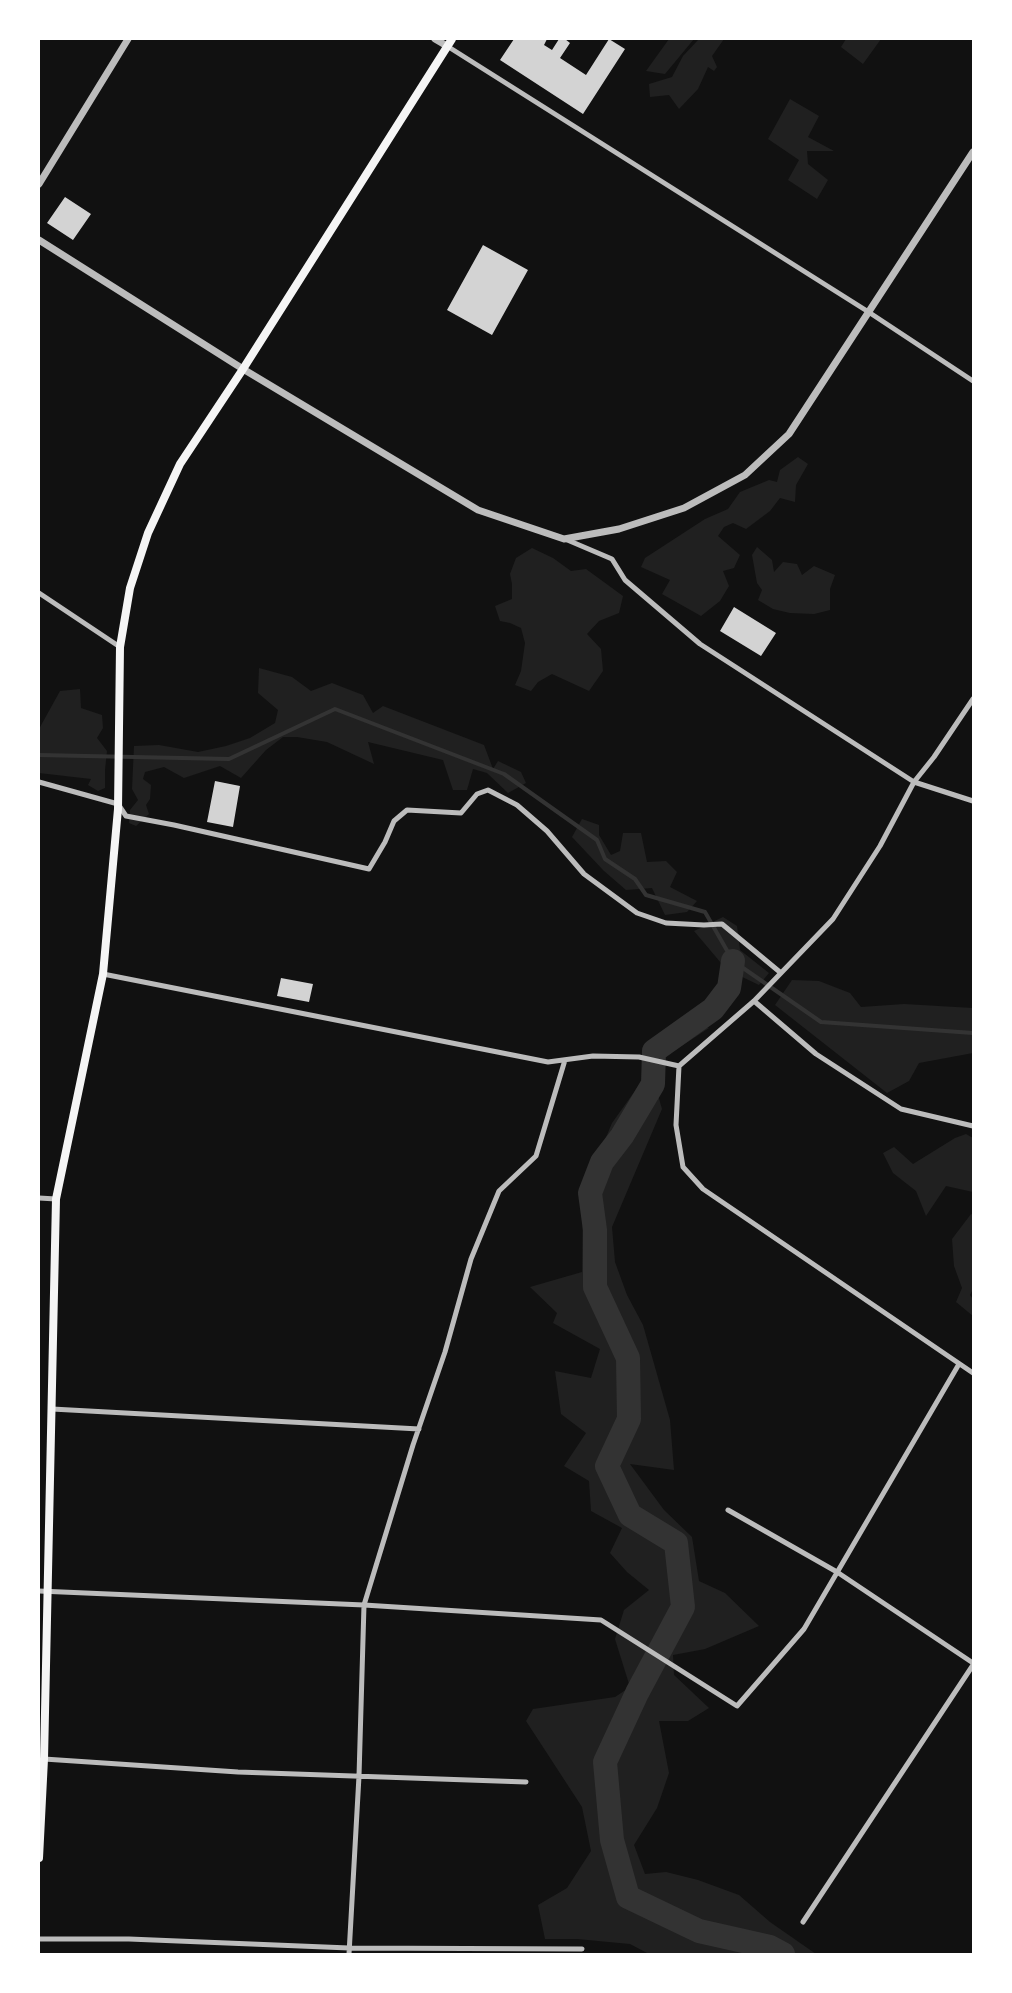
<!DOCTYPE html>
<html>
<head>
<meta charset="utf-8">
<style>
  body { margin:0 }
  #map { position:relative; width:1012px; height:1993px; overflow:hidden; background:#111; font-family:"Golos Text",sans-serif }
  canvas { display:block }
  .frame { position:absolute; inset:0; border:40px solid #fff; pointer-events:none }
</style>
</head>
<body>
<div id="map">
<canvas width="1012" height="1993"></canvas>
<div class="frame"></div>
</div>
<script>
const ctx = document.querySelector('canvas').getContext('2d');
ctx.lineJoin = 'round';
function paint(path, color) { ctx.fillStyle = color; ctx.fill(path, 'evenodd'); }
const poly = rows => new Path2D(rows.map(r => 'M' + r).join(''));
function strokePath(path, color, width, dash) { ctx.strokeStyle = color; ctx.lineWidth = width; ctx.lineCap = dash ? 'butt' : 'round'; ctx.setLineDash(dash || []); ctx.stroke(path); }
paint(poly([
  [669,39,694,39,665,74,646,71],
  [699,39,724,39,712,56,717,67,714,71,708,67,698,89,679,109,669,95,650,97,649,84,672,77,683,56],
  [846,39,881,39,863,64,841,47],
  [790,99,819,116,808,137,834,151,807,151,808,164,828,180,817,199,788,180,799,160,768,139],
  [798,457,808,464,796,485,795,502,780,498,770,511,746,529,733,523,724,527,718,536,740,555,734,568,723,571,729,586,720,601,701,616,662,594,670,580,641,567,645,558,705,519,728,509,740,492,769,480,777,482,780,470],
  [757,547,772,560,774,572,783,562,797,564,802,575,814,566,835,575,830,589,830,610,814,614,790,613,773,609,758,600,762,590,757,583,752,555],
  [532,548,553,558,571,571,586,569,623,596,619,613,599,621,587,634,601,649,603,671,589,691,552,674,538,682,531,691,515,685,521,671,525,643,521,628,510,623,500,621,495,606,512,599,512,584,510,574,516,558],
  [259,668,292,677,311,691,332,683,363,695,373,713,383,706,484,745,493,769,498,761,521,772,526,783,508,793,487,773,473,769,467,790,453,790,443,760,368,742,374,764,327,742,297,737,283,737,266,750,241,778,220,766,184,778,164,767,145,772,143,779,151,785,150,799,146,805,149,814,136,826,129,823,130,810,138,800,132,789,134,746,159,745,198,752,226,746,250,738,275,723,278,710,258,693],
  [80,689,81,708,102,715,103,728,97,738,107,751,105,770,105,788,98,791,88,785,91,779,39,773,39,729,60,691],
  [582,819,599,825,599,835,611,855,620,851,623,833,641,833,647,862,666,861,677,872,670,887,697,901,687,912,665,915,652,888,626,890,604,871,572,837],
  [723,917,737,926,740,950,769,973,759,985,738,975,736,988,711,1018,701,1010,721,988,721,963,694,931],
  [792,980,819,981,850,993,861,1007,904,1004,973,1008,973,1053,919,1063,909,1081,887,1093,775,1005],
  [687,1021,709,1028,668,1055,649,1053,645,1046],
  [637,1088,658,1095,662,1109,612,1227,615,1262,627,1295,643,1325,670,1420,674,1470,630,1464,664,1510,692,1537,699,1581,725,1593,759,1626,705,1649,673,1655,674,1675,709,1708,688,1721,659,1721,669,1773,657,1808,634,1845,645,1874,666,1872,698,1880,739,1895,770,1922,816,1954,649,1954,630,1944,577,1939,545,1939,538,1905,567,1888,591,1851,582,1807,526,1721,533,1709,615,1697,630,1687,615,1639,624,1610,649,1590,627,1572,610,1553,622,1528,591,1511,589,1481,564,1466,586,1433,561,1414,555,1371,591,1378,600,1349,553,1323,557,1313,530,1287,582,1272,583,1193,612,1123],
  [966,1134,973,1138,973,1192,946,1186,926,1216,916,1191,893,1173,883,1153,894,1147,913,1164,955,1138],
  [971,1214,973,1215,973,1289,970,1295,973,1299,973,1316,956,1302,962,1288,954,1266,952,1239]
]), '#202020');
strokePath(poly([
  [39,755,229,759,335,709,504,774,597,840,605,859,635,879,646,895,705,912,733,961,821,1022,973,1033]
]), '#333', 4);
strokePath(poly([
  [733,961,729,988,713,1009,654,1051,653,1084,622,1136,602,1162,590,1193,595,1230,595,1287,628,1358,629,1419,607,1466,630,1515,676,1543,683,1607,637,1693,605,1762,612,1840,628,1897,699,1931,770,1947,783,1954]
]), '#333', 24);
paint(poly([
  [514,39,547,39,544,45,552,50,559,39,565,39,570,43,560,58,586,75,609,39,625,49,583,114,500,60],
  [65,197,91,214,73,240,47,223],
  [483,245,528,270,492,335,447,310],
  [734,607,776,633,761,656,720,631],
  [215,781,240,786,233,827,207,822],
  [281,978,313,984,309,1002,277,996]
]), '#d3d3d3');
strokePath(poly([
  [447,46,867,311,973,381],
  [565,539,612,559,625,580,700,644,914,782,973,801],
  [39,593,120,647],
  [39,782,118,804,126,816,174,825,369,869,385,842,394,821,407,810,461,813,477,794,488,790,517,805,547,831,584,874,637,913,666,923,704,925,722,924,781,973],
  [103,974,548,1062,593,1056,639,1057,679,1066,676,1125,683,1167,703,1189,973,1373],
  [754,1001,816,1054,901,1109,973,1126],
  [679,1066,754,1001,833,919,880,846,914,782,934,757,973,699],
  [39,1198,56,1199],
  [52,1409,419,1429],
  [728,1510,837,1572,973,1663],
  [39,1591,364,1605,601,1620,737,1706,804,1629,959,1364],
  [44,1759,238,1772,526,1782],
  [803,1922,973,1665],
  [39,1939,129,1939,349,1948,582,1949],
  [349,1954,359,1776,364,1605,413,1445,445,1352,471,1259,499,1191,536,1156,565,1060]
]), '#bcbcbc', 5);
strokePath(poly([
  [435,39,447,46],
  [39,184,128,39],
  [39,240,243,369,478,510,564,539,619,529,684,508,745,475,789,434,973,152]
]), '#bcbcbc', 7);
strokePath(poly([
  [39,1858,44,1759,56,1199,103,974,118,809,120,647,130,588,148,533,180,464,243,369,452,39]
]), '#f5f5f5', 8);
</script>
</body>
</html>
